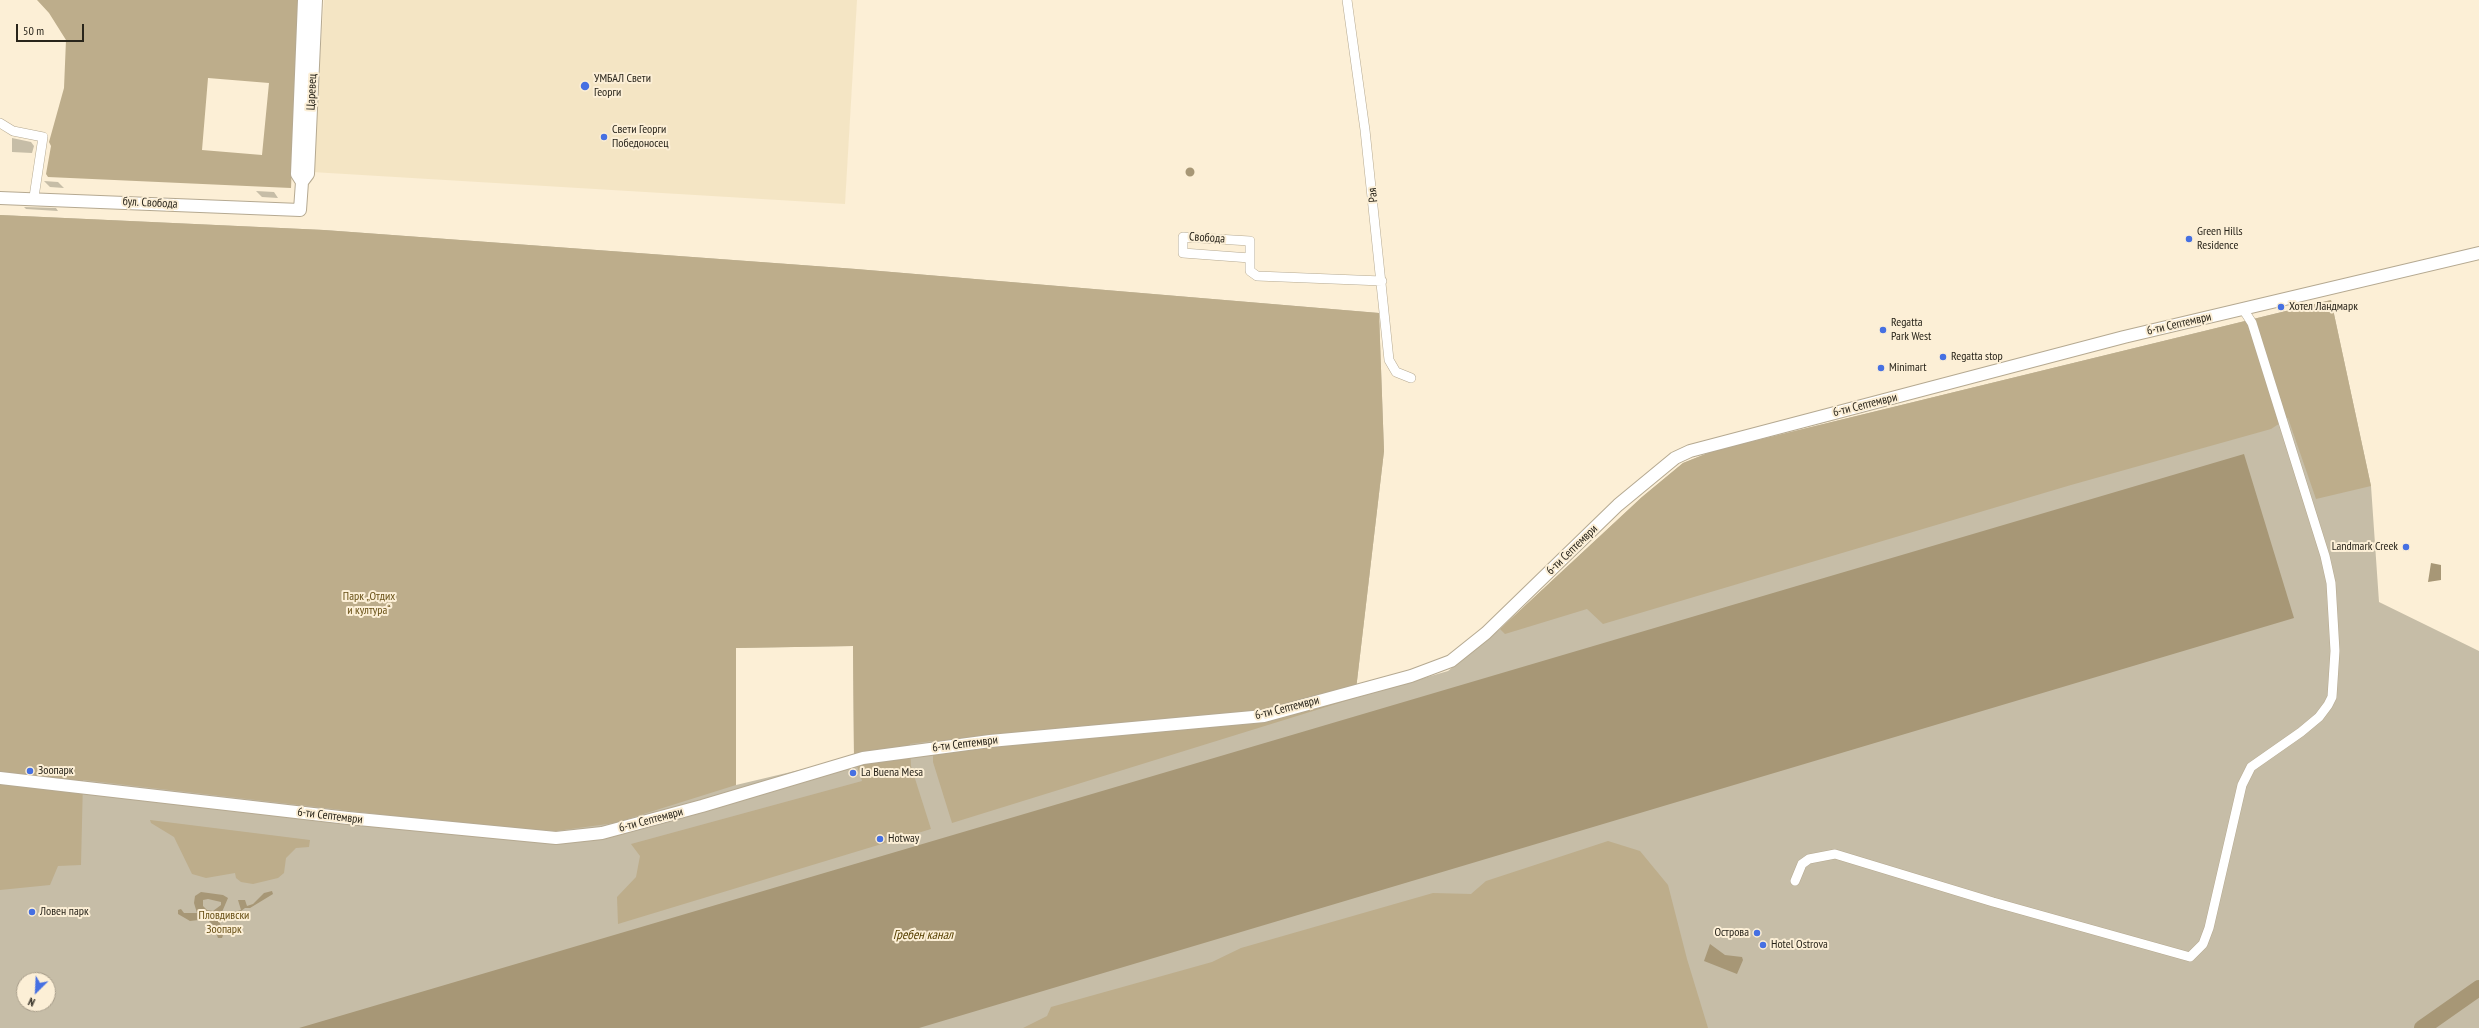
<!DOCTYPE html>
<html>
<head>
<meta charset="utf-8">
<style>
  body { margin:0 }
  #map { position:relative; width:2479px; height:1028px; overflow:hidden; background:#fcefd6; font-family:"PT Sans Narrow",sans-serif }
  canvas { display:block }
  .north { position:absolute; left:16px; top:972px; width:40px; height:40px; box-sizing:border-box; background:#fcefd6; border:1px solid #a89e8b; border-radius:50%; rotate:204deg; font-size:11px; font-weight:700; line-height:16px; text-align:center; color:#29251b }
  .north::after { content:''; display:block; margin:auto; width:14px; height:18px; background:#4670e2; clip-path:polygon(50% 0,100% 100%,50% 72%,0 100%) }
  .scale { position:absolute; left:16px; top:24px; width:68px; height:18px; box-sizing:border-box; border:2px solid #29251b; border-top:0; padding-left:5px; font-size:12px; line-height:14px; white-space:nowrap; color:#29251b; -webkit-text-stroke:3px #fcefd6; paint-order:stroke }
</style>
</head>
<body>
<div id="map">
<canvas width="2479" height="1028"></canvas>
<div class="north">N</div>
<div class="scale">50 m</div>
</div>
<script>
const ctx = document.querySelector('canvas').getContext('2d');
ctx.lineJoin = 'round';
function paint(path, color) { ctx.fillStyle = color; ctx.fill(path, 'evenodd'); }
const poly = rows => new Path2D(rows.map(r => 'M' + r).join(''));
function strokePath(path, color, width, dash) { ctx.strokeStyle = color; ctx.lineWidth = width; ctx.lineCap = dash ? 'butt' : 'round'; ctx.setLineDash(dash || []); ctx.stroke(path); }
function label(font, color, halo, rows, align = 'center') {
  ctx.font = font + ' "PT Sans Narrow",sans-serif'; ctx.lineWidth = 4; ctx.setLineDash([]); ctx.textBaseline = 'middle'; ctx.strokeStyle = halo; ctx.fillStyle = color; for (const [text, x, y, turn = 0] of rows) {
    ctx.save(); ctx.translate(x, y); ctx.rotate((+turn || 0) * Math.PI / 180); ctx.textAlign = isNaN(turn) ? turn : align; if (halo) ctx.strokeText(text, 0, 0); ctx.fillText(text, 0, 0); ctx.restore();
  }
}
paint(poly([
  [324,0,857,0,845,204,312,172]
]), '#f4e5c4');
paint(poly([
  [12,138,31,142,34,146,32,153,12,152],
  [44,181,58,182,64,188,50,187],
  [256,191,274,192,278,198,262,197],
  [24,207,56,208,58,211,26,209],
  [0,215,324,230,856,269,1379,313,1384,451,1355,698,1448,671,1500,629,1642,497,1683,463,1713,451,2331,300,2371,486,2379,602,2479,651,2479,1028,0,1028],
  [853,646,854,757,736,785,736,648],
  [24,980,48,980,48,1004,24,1004]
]), '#c6bda7');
paint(poly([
  [37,0,299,0,291,188,48,177,46,174,51,146,49,142,64,88,66,40,49,13],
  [208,78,269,83,262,155,202,150],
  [0,215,324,230,856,269,1379,313,1384,451,1355,698,952,823,933,762,933,741,910,744,911,766,931,829,618,924,617,897,636,877,640,856,631,844,862,781,854,757,853,646,736,648,736,785,615,823,556,831,489,827,83,780,81,865,58,866,50,885,0,890],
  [2331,300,2371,486,2316,499,2288,418,2271,429,2071,485,1603,624,1587,609,1505,634,1500,629,1642,497,1683,463,1713,451],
  [150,820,310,840,309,847,296,848,286,858,284,873,278,878,253,884,241,882,236,878,235,873,206,878,192,874,174,837,151,823],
  [1608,841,1640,851,1668,885,1687,959,1708,1028,1023,1028,1047,1016,1051,1007,1212,962,1241,948,1433,893,1471,894,1486,881]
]), '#bdad8b');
paint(poly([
  '1185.5 172a4.5 4.5 0 1 1 9 0a4.5 4.5 0 1 1-9 0Z',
  [2244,454,2294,618,919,1028,299,1028],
  [2431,563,2441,565,2441,580,2428,582],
  [272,891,273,894,250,908,245,908,236,915,231,913,241,910,238,900,245,900,247,906,253,904,264,893],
  [201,892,223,895,228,898,219,919,223,935,222,938,218,938,213,925,207,919,190,921,178,914,178,910,181,909,184,913,197,913,194,903,195,896],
  [208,899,221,902,221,905,213,911,207,910,203,906,203,900],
  [1710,944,1725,955,1742,957,1743,960,1737,974,1704,961]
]), '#a79776');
strokePath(poly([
  [2422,1028,2479,988]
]), '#a79776', 16);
const minor = poly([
  [1347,0,1365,130,1389,360,1396,372,1411,378],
  [0,123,13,131,43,137,34,197],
  [1250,258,1183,253,1183,237,1250,241,1250,271,1257,276,1382,281],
  [1795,881,1802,864,1809,859,1835,854,1993,902,2190,957,2203,944,2209,928,2242,785,2251,767,2301,732,2319,717,2328,705,2332,697,2335,651,2331,583,2325,556,2252,323,2243,309]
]);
const tertiary = poly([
  [302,182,308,174,316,0],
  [0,198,300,210,302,182,297,174,304,0],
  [0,778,348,818,556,838,602,833,702,806,863,758,990,741,1264,716,1411,676,1451,661,1486,633,1618,505,1675,458,1690,451,2124,337,2479,253]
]);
strokePath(minor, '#b5a991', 10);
strokePath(tertiary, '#b5a991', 14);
strokePath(minor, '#fff', 9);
strokePath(tertiary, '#fff', 12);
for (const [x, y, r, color] of [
  [585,86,5,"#4670e2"],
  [604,137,4,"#4670e2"],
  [2189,239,4,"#4670e2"],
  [2281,307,4,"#4670e2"],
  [1883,330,4,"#4670e2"],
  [1943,357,4,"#4670e2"],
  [1881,368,4,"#4670e2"],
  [2406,547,4,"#4670e2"],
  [30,771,4,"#4670e2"],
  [853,773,4,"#4670e2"],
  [880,839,4,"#4670e2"],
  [32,912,4,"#4670e2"],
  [1757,933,4,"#4670e2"],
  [1763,945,4,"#4670e2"]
]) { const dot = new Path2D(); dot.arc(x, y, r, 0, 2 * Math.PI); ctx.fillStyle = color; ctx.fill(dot); strokePath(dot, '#fcefd6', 1.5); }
label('12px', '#29251b', '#fcefd6', [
  ["УМБАЛ Свети",594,79],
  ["Георги",594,93],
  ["Свети Георги",612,130],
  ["Победоносец",612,144],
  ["Green Hills",2197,232],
  ["Residence",2197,246],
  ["Хотел Ландмарк",2289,307],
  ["Regatta",1891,323],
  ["Park West",1891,337],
  ["Regatta stop",1951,357],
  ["Minimart",1889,368],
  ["Landmark Creek",2398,547,"right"],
  ["Зоопарк",38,771],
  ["La Buena Mesa",861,773],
  ["Hotway",888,839],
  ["Ловен парк",40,912],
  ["Острова",1749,933,"right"],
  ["Hotel Ostrova",1771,945]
], 'left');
label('12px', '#29251b', '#fcefd6', [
  ["Царевец",312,92,-87],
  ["Рая",1373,195,-96],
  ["бул. Свобода",150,203,3],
  ["Свобода",1207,238,4],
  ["6-ти Септември",2179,324,-13],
  ["6-ти Септември",1865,405,-14],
  ["6-ти Септември",1572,550,-44],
  ["6-ти Септември",1287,708,-14],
  ["6-ти Септември",965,744,-7],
  ["6-ти Септември",330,816,7],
  ["6-ти Септември",651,820,-15]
]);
label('12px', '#685016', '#fcefd6', [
  ["Парк „Отдих",369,597],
  ["и култура“",369,611],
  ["Пловдивски",224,916],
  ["Зоопарк",224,930]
]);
label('italic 13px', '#574000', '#fcefd6', [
  ["Гребен канал",923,935]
]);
</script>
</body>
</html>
